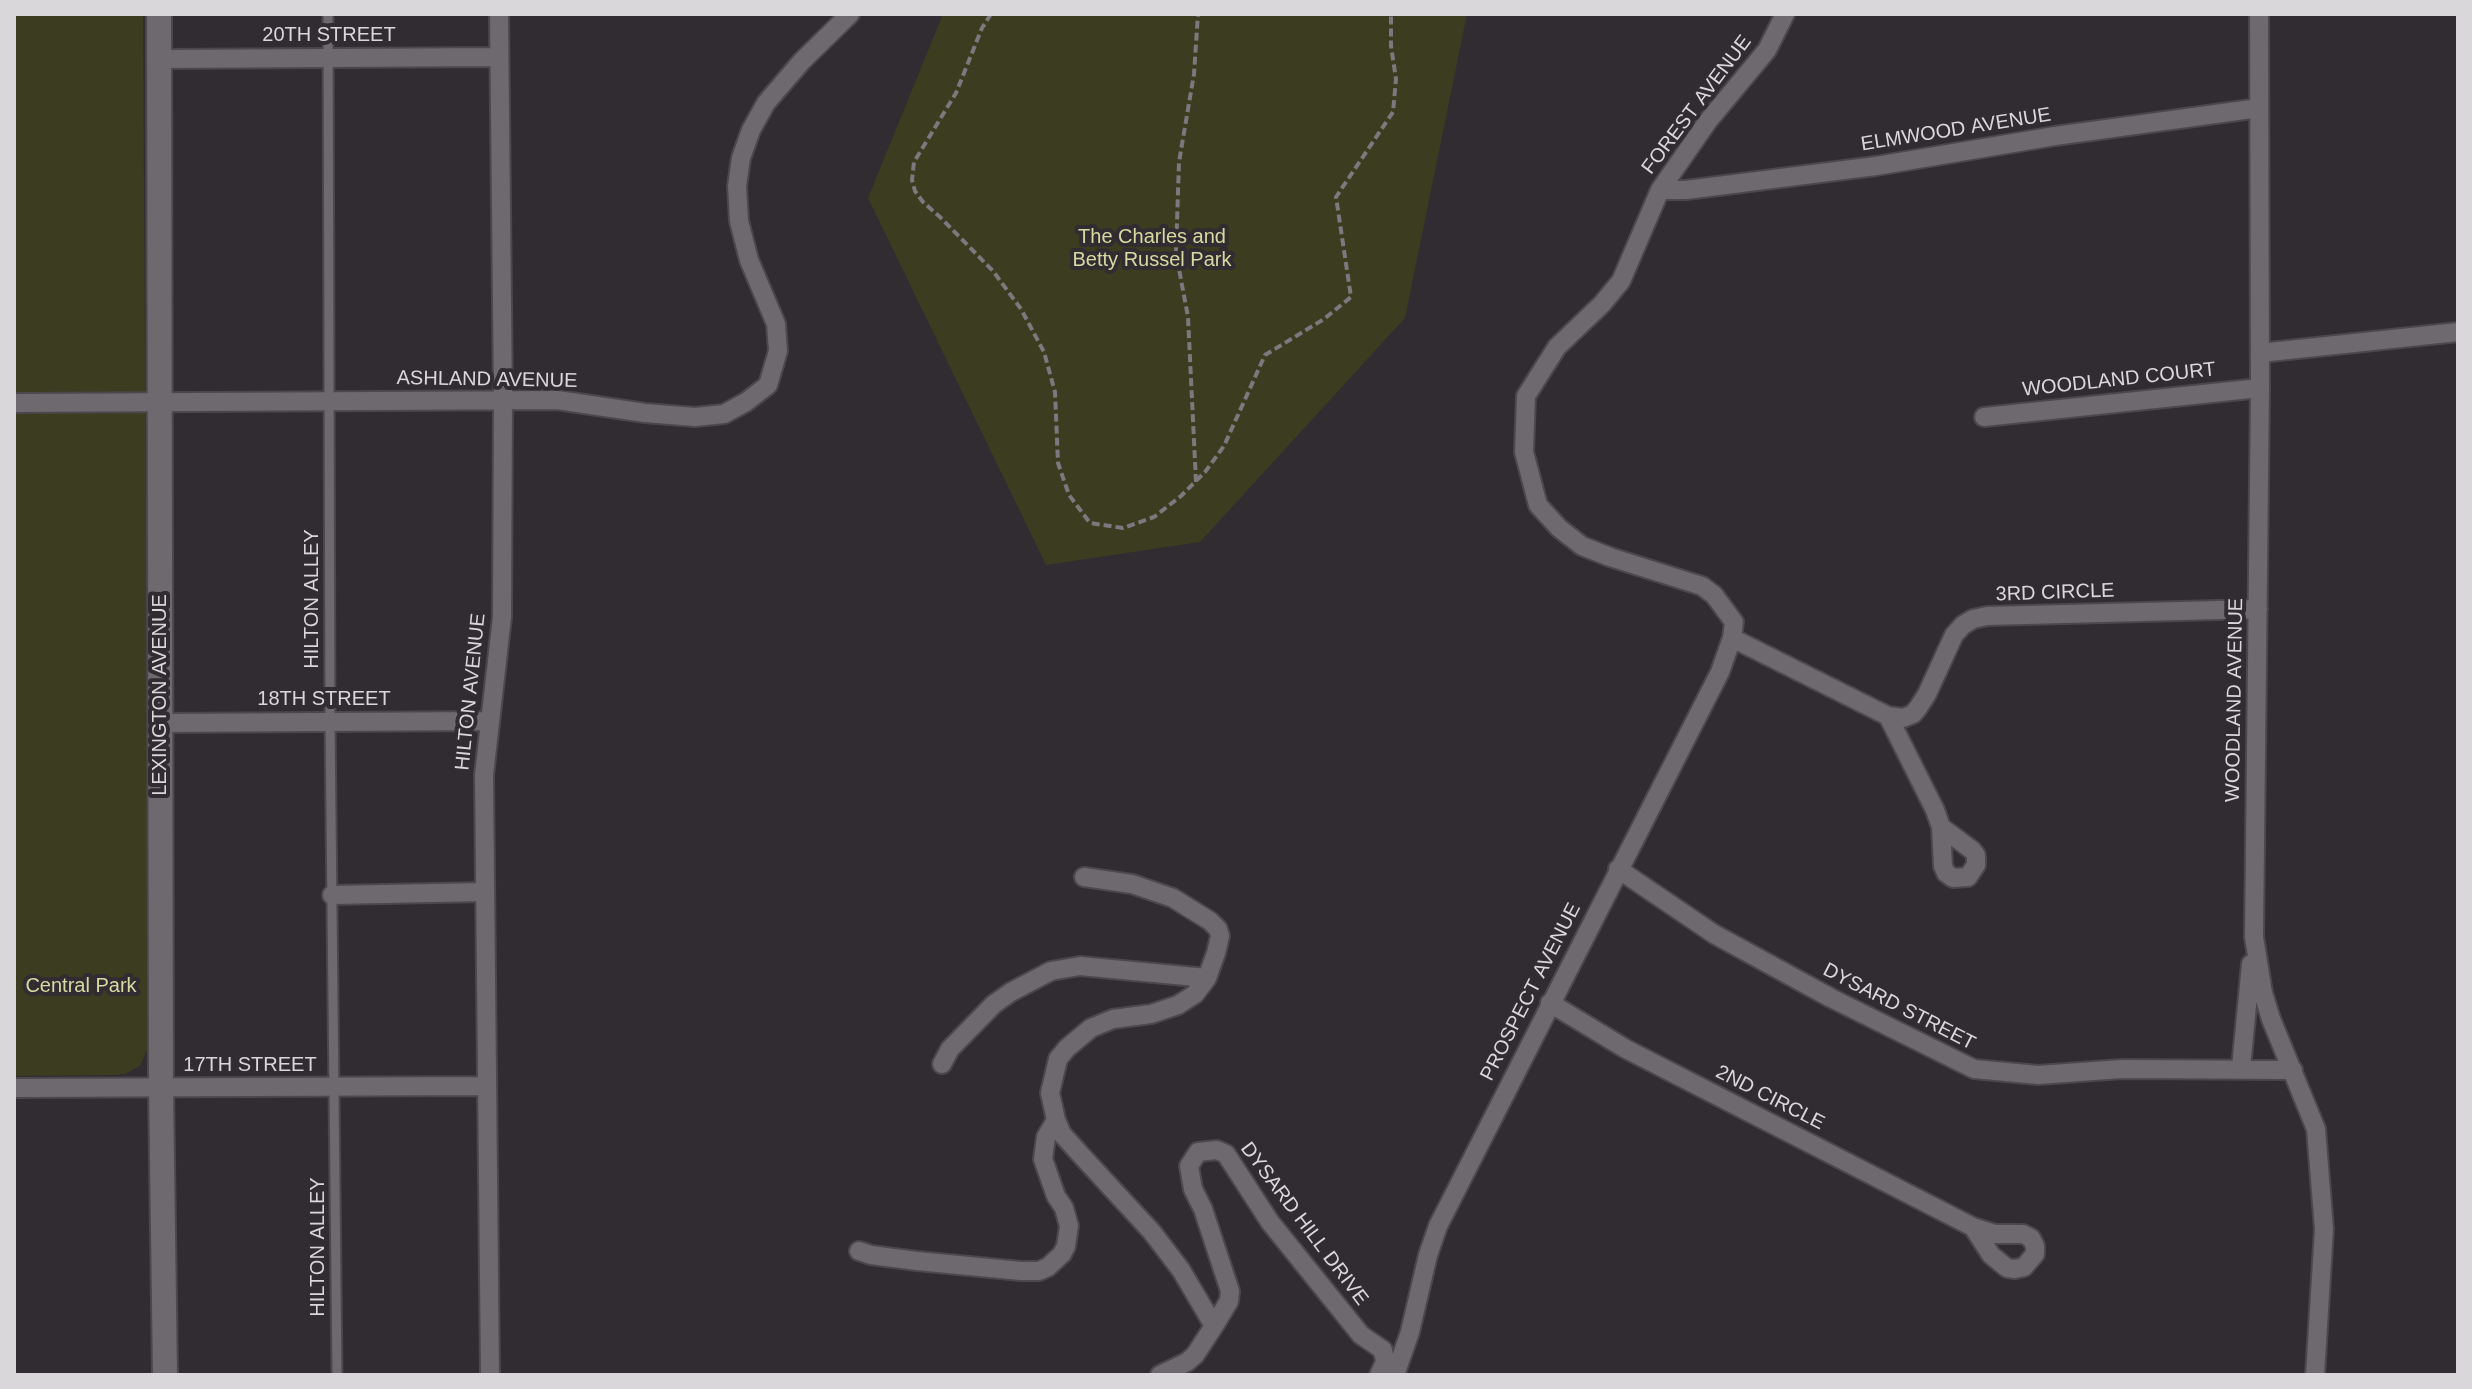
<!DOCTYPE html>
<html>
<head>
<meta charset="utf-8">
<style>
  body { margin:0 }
  #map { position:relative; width:2472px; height:1389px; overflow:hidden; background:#312c32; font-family:Arial,sans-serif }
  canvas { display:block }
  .frame { position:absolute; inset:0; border:16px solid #dad7db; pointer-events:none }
</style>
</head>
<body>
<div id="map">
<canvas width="2472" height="1389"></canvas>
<div class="frame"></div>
</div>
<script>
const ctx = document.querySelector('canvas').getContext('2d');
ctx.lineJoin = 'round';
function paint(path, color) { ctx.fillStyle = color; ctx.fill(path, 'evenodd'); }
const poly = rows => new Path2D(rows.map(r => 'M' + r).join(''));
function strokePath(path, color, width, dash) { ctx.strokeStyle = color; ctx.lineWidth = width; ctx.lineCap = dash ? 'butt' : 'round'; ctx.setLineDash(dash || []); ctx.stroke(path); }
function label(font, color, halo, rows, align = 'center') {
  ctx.font = font + ' Arial,sans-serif'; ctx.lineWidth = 8; ctx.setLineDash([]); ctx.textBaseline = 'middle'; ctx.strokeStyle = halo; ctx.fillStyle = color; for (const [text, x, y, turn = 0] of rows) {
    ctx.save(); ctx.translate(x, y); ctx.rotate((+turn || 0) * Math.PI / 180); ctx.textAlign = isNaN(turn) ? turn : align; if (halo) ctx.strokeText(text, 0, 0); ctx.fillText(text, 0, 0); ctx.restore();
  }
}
paint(poly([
  [14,14,143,14,149,1045,140,1066,125,1074,115,1075,14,1076],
  [943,14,1467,14,1405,318,1200,542,1046,565,868,198]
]), '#3b3c20');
const lane = poly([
  [328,14,330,721,337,1375]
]);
const street = poly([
  [2259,14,2260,388,2254,937,2263,993,2271,1019,2316,1129,2324,1229,2315,1375],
  [159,59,499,57],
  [1660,190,1686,190,1876,166,2055,136,2259,108],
  [2260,353,2458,332],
  [14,403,557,400,645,413,695,417,724,414,746,402,768,385,778,351,776,324,749,260,739,221,737,186,741,158,751,130,766,103,802,61,850,14],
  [1984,417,2260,388],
  [1732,638,1888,716,1903,718,1913,714,1918,708,1927,694,1954,635,1963,625,1973,619,1987,616,2258,609],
  [1888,716,1935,810,1941,827],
  [160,723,488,721],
  [1941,827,1972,850,1976,855,1976,865,1968,877,1953,878,1946,873,1943,866,1941,827],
  [1618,869,1714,934,1831,998,1974,1069,2038,1075,2122,1069,2293,1070],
  [332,895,485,892],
  [1550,1003,1626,1049,1973,1227],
  [942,1064,950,1049,994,1004,1011,992,1051,971,1080,966,1207,978],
  [2241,1068,2251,964],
  [14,1088,486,1086],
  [1056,1120,1062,1134,1081,1155,1152,1232,1181,1270,1214,1326,1195,1355,1187,1362,1160,1375],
  [1973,1227,1995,1234,2023,1234,2031,1238,2035,1246,2035,1254,2024,1267,2015,1269,2007,1268,1991,1255,1973,1227],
  [859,1251,871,1255,917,1261,1021,1271,1039,1271,1048,1267,1062,1254,1066,1246,1069,1226,1064,1208,1056,1196,1043,1159,1046,1137,1056,1120,1050,1093,1058,1059,1067,1048,1091,1028,1113,1019,1151,1014,1178,1005,1195,994,1207,978,1216,953,1220,936,1218,929,1210,921,1173,898,1132,884,1084,877],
  [1214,1326,1229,1301,1230,1291,1203,1209,1193,1189,1189,1166,1198,1152,1217,1150,1226,1154,1270,1222,1361,1335,1383,1350,1385,1362,1379,1375],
  [490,1375,484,775,502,617,503,400,499,14],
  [1395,1375,1410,1332,1428,1255,1438,1226,1720,672,1732,638,1734,622,1714,595,1702,586,1610,557,1582,546,1559,528,1538,505,1524,452,1526,396,1557,347,1602,304,1621,281,1660,190,1708,121,1767,50,1785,14]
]);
const secondary = poly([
  [159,14,161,1086,165,1375]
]);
strokePath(lane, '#4b474c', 13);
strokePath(street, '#4b474c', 22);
strokePath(secondary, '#4b474c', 28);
strokePath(poly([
  [991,14,982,28,956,93,914,162,912,180,915,191,923,202,940,217,993,271,1021,309,1044,352,1055,392,1058,463,1069,495,1090,523,1123,528,1154,517,1181,496,1205,472,1224,446,1265,355,1324,319,1351,297,1336,197,1393,112,1396,79,1391,46,1391,14],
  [1196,482,1188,317,1176,253,1179,162,1194,74,1198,14]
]), '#7c787d', 4, [8, 4]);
strokePath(lane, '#6e686f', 9);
strokePath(street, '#6e686f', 18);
strokePath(secondary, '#6e686f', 24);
label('20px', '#dad7db', '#312c32', [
  ["20TH STREET",329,35],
  ["FOREST AVENUE",1697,105,-53],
  ["ELMWOOD AVENUE",1956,130,-9],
  ["ASHLAND AVENUE",487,380,1],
  ["WOODLAND COURT",2119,380,-6],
  ["3RD CIRCLE",2055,593,-2],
  ["HILTON ALLEY",312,599,-90],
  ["HILTON AVENUE",471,692,-84],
  ["LEXINGTON AVENUE",160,695,-90],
  ["18TH STREET",324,699],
  ["WOODLAND AVENUE",2235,700,-89],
  ["PROSPECT AVENUE",1531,992,-63],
  ["DYSARD STREET",1899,1007,27],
  ["17TH STREET",250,1065],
  ["2ND CIRCLE",1770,1098,27],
  ["DYSARD HILL DRIVE",1304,1224,53],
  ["HILTON ALLEY",318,1247,-90]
]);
label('20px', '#d7daa0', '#312c32', [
  ["The Charles and",1152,237],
  ["Betty Russel Park",1152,260],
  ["Central Park",81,986]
]);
</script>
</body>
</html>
